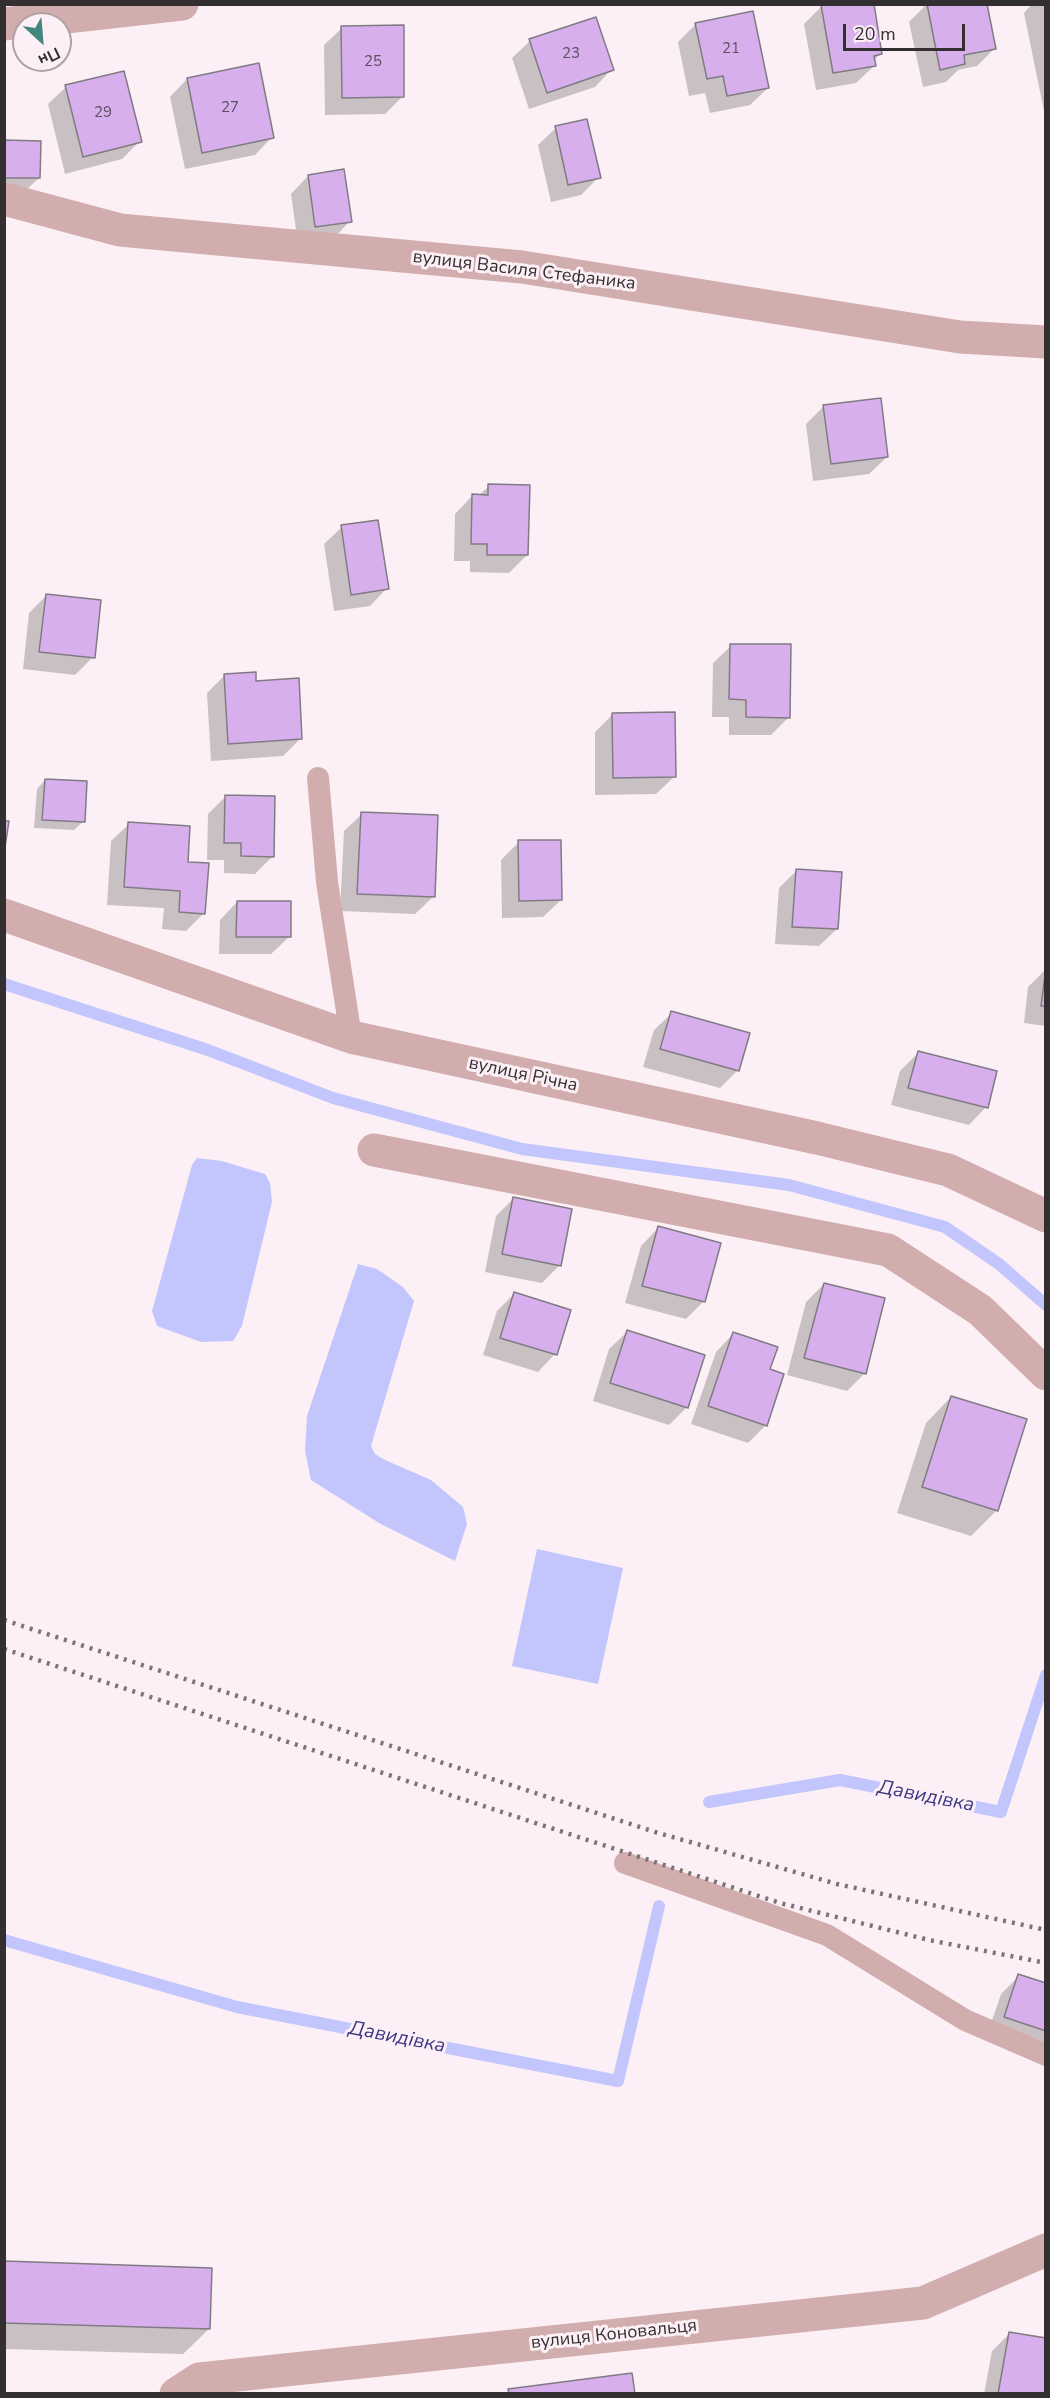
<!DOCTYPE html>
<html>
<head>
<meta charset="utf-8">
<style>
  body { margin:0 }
  #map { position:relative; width:1050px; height:2398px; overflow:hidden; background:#fcf0f6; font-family:"Nunito Sans",sans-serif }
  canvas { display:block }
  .frame { position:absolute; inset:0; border:6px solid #332f31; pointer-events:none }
  .north { position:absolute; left:12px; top:12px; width:60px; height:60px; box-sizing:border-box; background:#fcf0f6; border:2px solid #aca3a7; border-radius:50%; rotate:154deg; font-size:16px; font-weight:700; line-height:24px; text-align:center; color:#332f31 }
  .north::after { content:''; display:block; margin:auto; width:21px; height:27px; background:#418780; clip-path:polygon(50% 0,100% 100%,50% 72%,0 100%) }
  .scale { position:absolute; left:843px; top:24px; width:122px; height:27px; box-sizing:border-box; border:3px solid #332f31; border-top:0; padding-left:8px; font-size:18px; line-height:21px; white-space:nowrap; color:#332f31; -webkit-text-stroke:4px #fcf0f6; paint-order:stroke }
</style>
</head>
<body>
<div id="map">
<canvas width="1050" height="2398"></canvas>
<div class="frame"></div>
<div class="north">Пн</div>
<div class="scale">20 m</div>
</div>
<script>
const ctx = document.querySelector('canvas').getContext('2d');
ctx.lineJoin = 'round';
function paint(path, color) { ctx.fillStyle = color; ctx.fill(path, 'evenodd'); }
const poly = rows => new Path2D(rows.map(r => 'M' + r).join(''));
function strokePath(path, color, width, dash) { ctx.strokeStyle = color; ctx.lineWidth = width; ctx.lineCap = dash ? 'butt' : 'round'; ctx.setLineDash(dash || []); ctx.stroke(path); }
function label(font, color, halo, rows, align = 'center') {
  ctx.font = font + ' "Nunito Sans",sans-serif'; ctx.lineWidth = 6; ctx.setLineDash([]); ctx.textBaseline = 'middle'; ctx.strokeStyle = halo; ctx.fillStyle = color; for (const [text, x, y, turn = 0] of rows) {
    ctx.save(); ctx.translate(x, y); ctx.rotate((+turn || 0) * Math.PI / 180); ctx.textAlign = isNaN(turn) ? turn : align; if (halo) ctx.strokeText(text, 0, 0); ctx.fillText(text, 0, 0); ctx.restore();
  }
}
paint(poly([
  [197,1158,222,1161,265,1174,270,1183,272,1202,242,1326,233,1341,201,1342,157,1326,152,1311,192,1165],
  [358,1264,377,1269,403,1287,414,1301,371,1446,375,1454,385,1460,431,1480,463,1507,467,1524,455,1561,379,1523,311,1480,305,1451,307,1416],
  [537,1549,623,1568,598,1684,512,1666]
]), '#c3c6fd');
paint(poly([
  [832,4,872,4,881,53,873,61,874,66,856,83,816,90,804,24,822,6],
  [927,4,986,4,995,48,977,66,958,70,946,82,923,87,909,22],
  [1032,4,1046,4,1044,111,1024,13],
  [696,24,768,88,750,105,710,113,705,93,689,96,678,42],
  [342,28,403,96,385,114,325,115,324,45],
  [530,41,612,69,595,87,529,109,512,58],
  [187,79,272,137,255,155,185,169,170,97],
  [66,87,140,141,122,159,65,174,48,104],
  [556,128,599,177,581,195,551,202,538,145],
  [4,141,39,178,21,195,4,195],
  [308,176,350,221,333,239,298,244,291,194],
  [824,406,887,457,869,474,813,481,806,424],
  [489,486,527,555,509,573,470,572,470,561,454,561,455,514,472,496,478,496],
  [342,527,387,588,370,606,334,611,324,544],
  [47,595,93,657,75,675,23,669,29,613],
  [731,646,789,717,771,735,729,735,729,717,712,717,713,663],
  [225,675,255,682,301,738,283,756,211,761,207,693],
  [613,714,674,777,656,794,595,795,595,732],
  [45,780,83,822,74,830,34,828,37,789],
  [225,797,273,856,255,874,224,873,224,860,207,860,208,814],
  [362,814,433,897,415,914,340,911,344,831],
  [129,824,187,863,204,913,186,931,162,929,164,908,107,905,111,841],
  [519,842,561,900,543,917,502,918,501,860],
  [796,871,837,929,819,946,775,944,779,888],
  [237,902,289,937,271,954,219,954,220,920],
  [1046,969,1046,1026,1024,1023,1028,987],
  [672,1013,738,1070,720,1088,643,1067,654,1030],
  [918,1053,986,1107,969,1125,891,1105,900,1071],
  [513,1199,560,1265,542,1283,485,1272,496,1216],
  [658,1228,719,1244,703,1302,686,1319,625,1303,641,1246],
  [824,1284,865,1373,847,1391,787,1375,806,1302],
  [515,1293,555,1354,538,1372,483,1355,497,1311],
  [627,1332,687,1407,669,1425,593,1401,609,1349],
  [733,1334,768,1370,766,1425,748,1443,691,1424,716,1352],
  [951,1397,997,1510,971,1536,897,1513,926,1423],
  [1019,1976,1046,1985,1046,2054,987,2035,1001,1994],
  [4,2263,209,2329,183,2354,4,2349],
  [1009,2334,1046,2394,984,2394,992,2351]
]), '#0003');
strokePath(poly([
  [4,984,208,1050,333,1098,522,1149,789,1185,945,1227,999,1264,1046,1305],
  [709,1802,840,1780,1001,1812,1046,1675],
  [4,1940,237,2007,618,2081,659,1906]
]), '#c3c6fd', 12);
const building = poly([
  [874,4,882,54,874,56,876,66,833,73,821,5,874,4],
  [927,4,987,4,996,49,964,55,965,64,940,70,927,4],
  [753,11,769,88,727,96,723,76,707,79,695,23,753,11],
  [596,17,614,70,547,93,529,39,596,17],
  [404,25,404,97,342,98,341,26,404,25],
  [259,63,274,138,202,153,187,78,259,63],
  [124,71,142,142,83,157,65,85,124,71],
  [587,119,601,178,568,185,555,126,587,119],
  [4,140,41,141,40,178,4,178,4,140],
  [344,169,352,222,315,227,308,175,344,169],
  [881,398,888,457,831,464,823,405,881,398],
  [488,484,530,485,528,555,487,555,487,544,471,544,472,494,488,495,488,484],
  [378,520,389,589,351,595,341,525,378,520],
  [46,594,101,600,95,658,39,652,46,594],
  [730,644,791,644,790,718,746,717,746,700,729,699,730,644],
  [256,672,256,681,299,678,302,739,228,744,224,674,256,672],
  [675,712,676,777,613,778,612,713,675,712],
  [45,779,87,781,85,822,42,820,45,779],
  [225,795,275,796,274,857,241,856,241,843,224,843,225,795],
  [361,812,438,815,435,897,357,894,361,812],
  [4,821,9,821,4,854,4,821],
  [128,822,190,826,188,862,209,863,205,914,179,912,180,891,124,887,128,822],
  [518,840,561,840,562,900,519,901,518,840],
  [796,869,842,872,838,929,792,927,796,869],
  [237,901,291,901,291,937,236,937,237,901],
  [1046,968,1046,1006,1041,1006,1046,968],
  [671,1011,750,1033,739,1071,660,1049,671,1011],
  [918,1051,997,1071,988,1108,908,1088,918,1051],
  [513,1197,572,1209,561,1266,502,1254,513,1197],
  [658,1226,721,1243,705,1302,642,1286,658,1226],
  [824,1283,885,1298,866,1374,804,1358,824,1283],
  [514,1292,571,1310,557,1355,500,1338,514,1292],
  [627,1330,705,1355,688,1408,610,1383,627,1330],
  [733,1332,778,1347,770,1369,784,1374,767,1426,708,1406,733,1332],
  [951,1396,1027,1419,998,1511,922,1487,951,1396],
  [1018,1974,1046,1983,1046,2031,1004,2017,1018,1974],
  [4,2261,212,2268,210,2329,4,2323,4,2261],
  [1009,2332,1046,2338,1046,2394,998,2394,1009,2332],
  [632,2373,635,2394,509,2394,508,2389,632,2373]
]);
paint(building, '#d8afed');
strokePath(building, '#807b83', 1.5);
strokePath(poly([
  [318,778,327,882,351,1037],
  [625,1863,827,1935,965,2020,1046,2055]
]), '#d2adae', 22);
strokePath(poly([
  [4,24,182,4],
  [4,199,120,230,522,267,960,337,1046,342],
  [4,915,351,1037,817,1138,948,1170,1046,1216],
  [374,1150,888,1250,980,1310,1046,1374],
  [176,2394,199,2379,923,2303,1046,2250]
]), '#d2adae', 33);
strokePath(poly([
  [4,1620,655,1832,837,1884,1046,1930],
  [4,1649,780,1903,929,1940,1046,1963]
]), '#7b7477', 4.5, [3, 6]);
label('15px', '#5c4f60', null, [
  ["21",731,49],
  ["23",571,54],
  ["25",373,62],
  ["27",230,108],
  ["29",103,113]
]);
label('18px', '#332f31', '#fcf0f6', [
  ["вулиця Василя Стефаника",524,271,7],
  ["вулиця Річна",523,1075,12],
  ["вулиця Коновальця",614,2335,-6]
]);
label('italic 20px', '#3c3683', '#fcf0f6', [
  ["Давидівка",926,1797,11],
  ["Давидівка",397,2038,11]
]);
</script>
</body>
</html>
